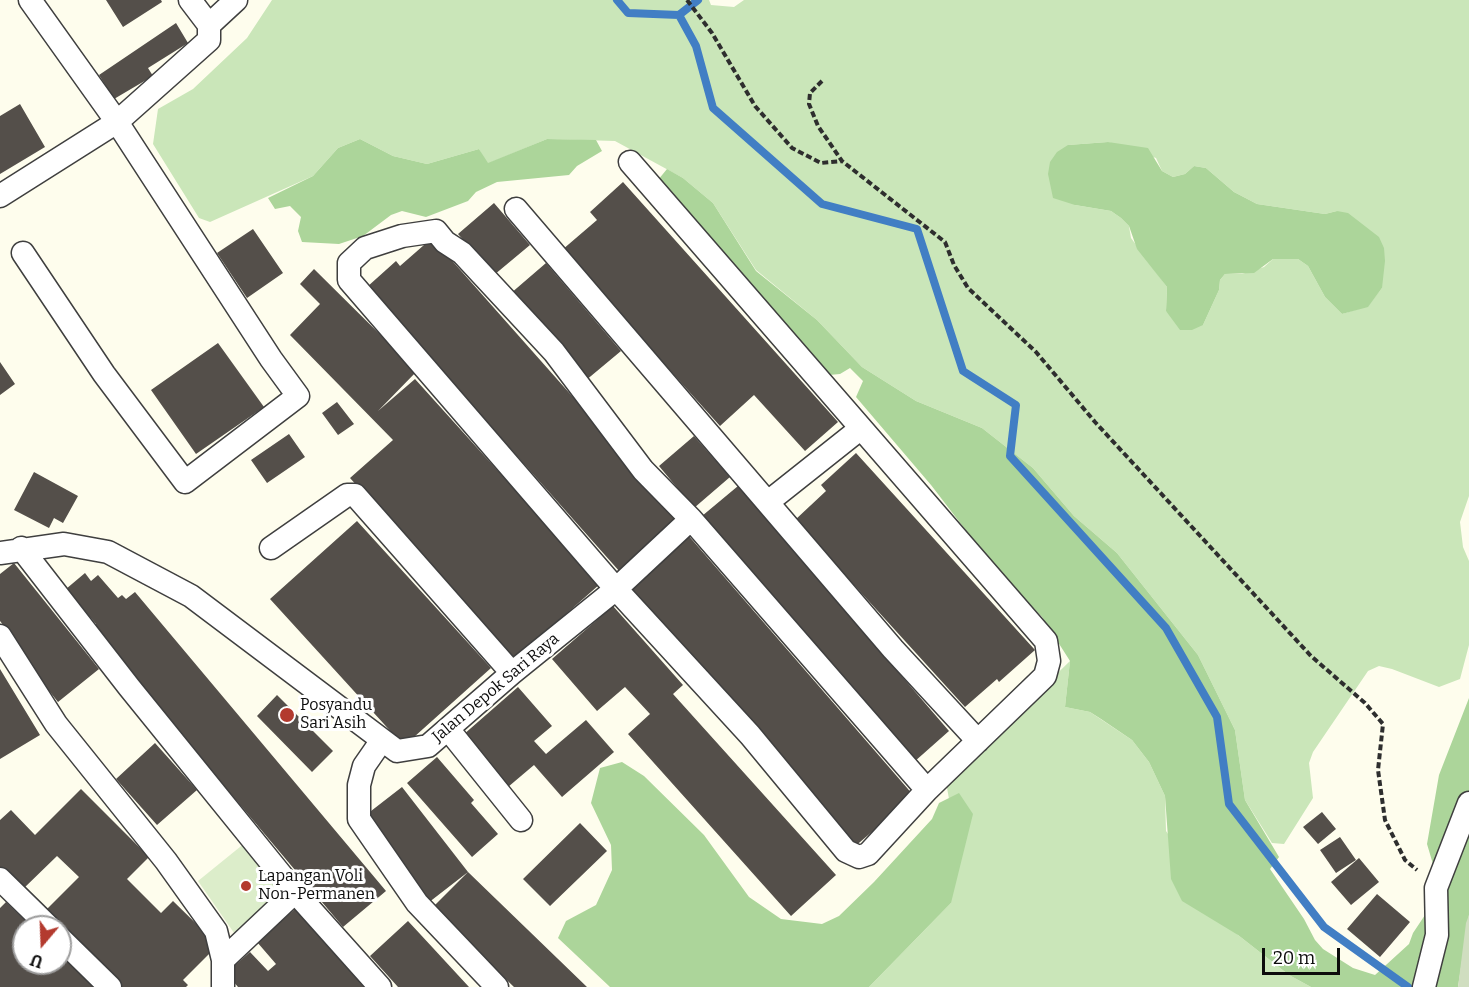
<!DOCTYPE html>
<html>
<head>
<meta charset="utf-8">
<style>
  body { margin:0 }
  #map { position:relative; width:1469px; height:987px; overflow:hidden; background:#fefded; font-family:Bitter,serif }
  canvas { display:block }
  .north { position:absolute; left:12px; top:915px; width:60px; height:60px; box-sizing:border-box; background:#fff; border:2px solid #9e9e9e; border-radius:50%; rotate:199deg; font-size:16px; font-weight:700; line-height:24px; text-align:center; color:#0c0c0c }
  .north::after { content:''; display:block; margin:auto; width:21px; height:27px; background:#b33a2e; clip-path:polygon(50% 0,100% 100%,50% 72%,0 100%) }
  .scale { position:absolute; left:1262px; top:948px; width:78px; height:27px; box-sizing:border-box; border:3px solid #0c0c0c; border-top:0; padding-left:8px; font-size:18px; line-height:21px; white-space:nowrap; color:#0c0c0c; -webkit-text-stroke:4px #fff; paint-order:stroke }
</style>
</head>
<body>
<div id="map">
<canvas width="1469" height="987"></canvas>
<div class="north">U</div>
<div class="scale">20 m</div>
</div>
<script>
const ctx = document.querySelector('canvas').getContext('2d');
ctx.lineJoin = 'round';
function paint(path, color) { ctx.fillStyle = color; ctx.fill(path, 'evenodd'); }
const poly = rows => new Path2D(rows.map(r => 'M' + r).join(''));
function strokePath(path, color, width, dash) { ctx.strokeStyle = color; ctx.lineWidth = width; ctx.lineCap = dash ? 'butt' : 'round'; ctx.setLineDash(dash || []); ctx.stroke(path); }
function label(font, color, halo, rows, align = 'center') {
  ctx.font = font + ' Bitter,serif'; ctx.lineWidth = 6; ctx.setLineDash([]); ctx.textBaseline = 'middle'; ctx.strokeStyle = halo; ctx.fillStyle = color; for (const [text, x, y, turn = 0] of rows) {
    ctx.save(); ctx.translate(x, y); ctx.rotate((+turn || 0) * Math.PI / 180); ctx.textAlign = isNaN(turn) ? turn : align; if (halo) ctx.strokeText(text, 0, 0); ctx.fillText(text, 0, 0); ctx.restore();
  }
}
paint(poly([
  [272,0,709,0,711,5,734,7,744,0,1469,0,1469,496,1460,522,1463,547,1469,561,1469,645,1460,679,1439,687,1392,669,1379,666,1368,671,1313,752,1309,763,1313,798,1284,844,1272,843,1245,800,1235,730,1198,655,1117,553,1074,516,1033,468,982,428,916,401,862,367,817,320,756,270,713,203,683,178,615,141,547,139,487,164,479,149,427,164,393,156,360,139,338,148,313,176,210,222,199,218,153,144,158,109,193,89,247,38],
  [1108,142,1156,158,1162,171,1173,177,1185,174,1194,166,1206,168,1234,192,1257,204,1325,214,1337,211,1382,288,1368,306,1342,314,1325,297,1308,266,1298,259,1273,259,1264,267,1242,274,1225,274,1220,280,1219,290,1203,325,1166,311,1167,287,1131,238,1129,226,1121,218,1111,211,1075,205,1068,145],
  [1070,661,1065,707,1090,712,1132,740,1149,762,1165,796,1166,831,1238,935,1289,975,1311,987,869,987,951,903,949,799,946,782]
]), '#cae6b9');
paint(poly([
  [360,139,393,156,427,164,479,149,488,163,547,139,596,140,602,151,577,166,569,175,497,182,476,192,468,201,426,217,402,211,391,215,363,236,339,244,302,242,298,231,301,217,290,206,275,209,268,198,313,176,338,148],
  [1108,142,1148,148,1162,171,1173,177,1185,174,1194,166,1206,168,1234,192,1257,204,1325,214,1337,211,1348,213,1379,237,1384,248,1385,261,1382,288,1368,307,1342,314,1325,297,1308,266,1298,259,1273,259,1254,273,1225,274,1220,280,1219,290,1203,325,1192,330,1180,330,1166,311,1167,287,1137,249,1129,226,1121,218,1111,211,1075,205,1053,198,1048,174,1050,162,1057,152,1068,145],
  [667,169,683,178,713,203,756,271,817,320,862,367,916,401,982,428,1033,468,1074,516,1117,553,1198,655,1235,730,1245,800,1279,857,1270,869,1304,919,1315,940,1323,949,1353,968,1375,975,1409,944,1413,933,1441,891,1427,844,1439,775,1469,698,1469,915,1458,987,1311,987,1289,975,1238,935,1182,901,1171,879,1165,796,1149,762,1132,740,1101,719,1090,712,1065,707,1070,661,1042,617,991,563,931,485,856,397,863,381,850,368,840,374,829,375,658,180],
  [622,762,644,776,704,835,749,897,781,919,822,924,839,916,874,882,932,819,939,803,959,793,973,814,951,903,869,987,610,987,558,938,566,921,596,905,612,870,611,845,591,803,600,768]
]), '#acd59a');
paint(poly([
  [1469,915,1469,987,1458,987,1466,923]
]), '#d0dec0');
paint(poly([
  [251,838,295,892,241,943,198,881]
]), '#dcedca');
strokePath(poly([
  [617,0,628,13,679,15,696,46,713,108,822,204,917,229,963,371,1016,405,1010,456,1166,628,1217,717,1229,804,1324,927,1408,987],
  [679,15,698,0]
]), '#417ec4', 8);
paint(poly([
  [106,0,161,0,162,2,123,27],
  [176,23,188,43,148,68,153,76,114,99,99,75],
  [20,104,45,147,0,174,0,116],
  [623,182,838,422,805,451,754,395,720,426,562,250,597,220,590,212],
  [494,203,530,245,494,275,458,234],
  [253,229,283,273,247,298,217,253],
  [432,238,681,519,620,572,367,287,396,261,400,266],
  [546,263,621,351,585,381,510,294],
  [314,269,417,371,378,411,415,379,600,584,514,660,350,478,393,440,290,335,320,304,300,284],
  [218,343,264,407,196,454,151,390],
  [0,362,15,384,0,395],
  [337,402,354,424,338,435,322,413],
  [289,434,305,457,267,483,251,460],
  [694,436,730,477,694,508,659,466],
  [856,453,1035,650,999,682,997,679,965,707,795,520,826,491,821,485],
  [34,472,78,496,63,523,54,518,49,528,14,510],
  [738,486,949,731,914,762,702,516],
  [357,521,491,668,404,746,270,599],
  [688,535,914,796,853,848,628,586],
  [14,563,99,669,58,702,14,647,18,644,0,621,0,574],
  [85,573,91,581,98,575,118,598,122,595,126,599,135,592,386,891,343,927,91,628,96,624,66,589],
  [613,606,683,685,673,694,836,875,791,916,628,734,650,714,625,687,597,711,552,659],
  [0,669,40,735,0,759],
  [518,687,552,726,534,741,546,754,586,720,614,752,562,797,534,765,508,787,463,735],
  [277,695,333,751,312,772,257,716],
  [155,743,197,790,157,825,116,779],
  [437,757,474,800,471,803,498,834,472,857,407,783],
  [402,787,468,872,587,987,514,987,432,908,468,872,428,903,362,818],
  [81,789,149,857,127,879,161,913,173,901,218,945,183,980,188,985,186,987,120,987,44,912,79,877,57,856,22,890,0,869,0,820,11,810,35,835],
  [1322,812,1336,829,1318,844,1303,827],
  [580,823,607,851,550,906,523,879],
  [1340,837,1356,860,1336,873,1320,850],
  [1359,858,1379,882,1351,905,1331,882],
  [1377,894,1410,922,1380,957,1347,929],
  [6,902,32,927,24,927,24,963,60,963,60,954,93,987,0,987,0,908],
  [295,909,343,963,364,987,238,987,226,973,250,952,268,971,276,964,257,942],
  [408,921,433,948,469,987,398,987,370,956]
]), '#544f4a');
const minor = poly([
  [209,25,236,0],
  [630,162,1046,641,1049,661,1045,676,927,790,868,854,859,857,846,851,750,735,616,589,349,280,349,263,365,248,402,236,436,231,445,242,462,253,554,352,643,470,691,519,927,790],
  [0,196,117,122,209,40,209,25,190,0],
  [516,209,893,649,978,741],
  [23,253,104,374,185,482,298,396,271,359,117,122,30,0],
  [768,502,860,429],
  [21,548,129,687,295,892,380,987],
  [271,548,347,495,355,495,512,673],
  [0,553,64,544,108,552,191,596,397,751,428,746,512,673,616,589,691,519],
  [0,636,56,724,166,861,216,931,223,960,223,987],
  [448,729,521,820],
  [382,740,364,766,359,785,359,819,417,903,497,987],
  [0,879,49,927],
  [60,938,110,987],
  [223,960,295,892],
  [1424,987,1437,935,1436,888,1469,803]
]);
strokePath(minor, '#3f3f3f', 25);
strokePath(poly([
  [687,0,712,33,755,106,792,148,821,163,842,161],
  [822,81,810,93,809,104,818,126,842,161,945,242,954,265,968,288,1036,352,1095,422,1311,656,1365,703,1383,724,1378,770,1385,820,1405,860,1417,870]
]), '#2e2e2e', 4, [6, 3]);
strokePath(minor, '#fff', 22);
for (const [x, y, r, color] of [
  [287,715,8,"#b33a2e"],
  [246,886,6,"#b33a2e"]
]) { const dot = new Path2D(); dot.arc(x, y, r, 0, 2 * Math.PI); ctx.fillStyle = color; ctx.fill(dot); strokePath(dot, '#fff', 2); }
label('16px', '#0c0c0c', '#fff', [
  ["Jalan Depok Sari Raya",496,688,-40]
]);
label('16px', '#0c0c0c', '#fff', [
  ["Posyandu",300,706],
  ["Sari Asih",300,724],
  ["Lapangan Voli",258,877],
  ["Non-Permanen",258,895]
], 'left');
</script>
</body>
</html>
